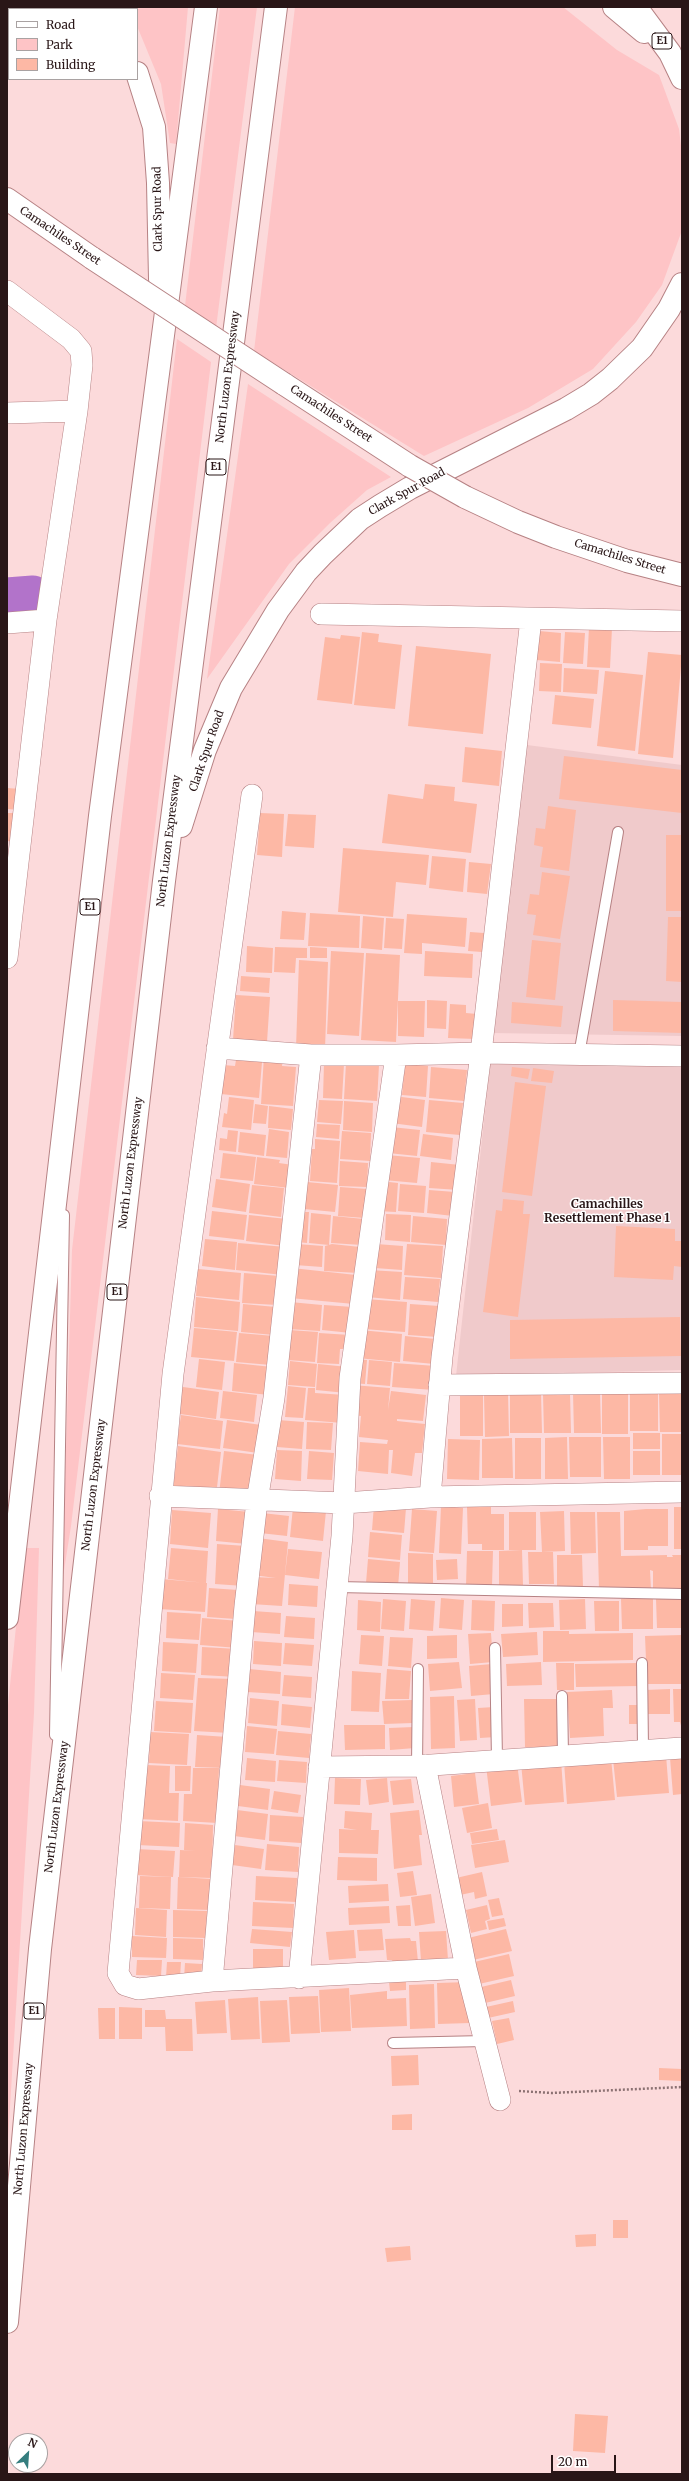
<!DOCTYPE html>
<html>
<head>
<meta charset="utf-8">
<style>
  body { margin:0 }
  #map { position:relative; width:689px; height:2481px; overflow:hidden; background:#fcdadb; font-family:Merriweather,serif }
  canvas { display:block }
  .frame { position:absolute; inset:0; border:8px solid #291617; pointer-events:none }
  .legend { position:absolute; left:8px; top:8px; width:130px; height:72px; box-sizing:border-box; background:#fff; border:1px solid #a9a2a2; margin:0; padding:5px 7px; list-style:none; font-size:12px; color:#291617 }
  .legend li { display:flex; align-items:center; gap:8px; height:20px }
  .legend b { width:20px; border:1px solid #a9a2a2 }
  .north { position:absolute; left:8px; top:2433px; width:40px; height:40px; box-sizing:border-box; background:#fff; border:1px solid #a9a2a2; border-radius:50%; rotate:25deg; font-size:11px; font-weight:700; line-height:16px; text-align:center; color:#291617 }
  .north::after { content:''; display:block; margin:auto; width:14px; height:18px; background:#357e7f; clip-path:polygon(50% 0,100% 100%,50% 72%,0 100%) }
  .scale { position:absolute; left:551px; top:2455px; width:65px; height:18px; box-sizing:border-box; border:2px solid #291617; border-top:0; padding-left:5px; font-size:12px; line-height:14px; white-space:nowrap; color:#291617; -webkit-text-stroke:3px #fff; paint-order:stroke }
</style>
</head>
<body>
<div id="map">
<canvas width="689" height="2481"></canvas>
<div class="frame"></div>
<ul class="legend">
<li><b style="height:5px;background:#fff"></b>Road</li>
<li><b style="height:11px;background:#fec4c6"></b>Park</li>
<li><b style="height:11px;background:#fdb8a5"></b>Building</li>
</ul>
<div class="north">N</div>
<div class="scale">20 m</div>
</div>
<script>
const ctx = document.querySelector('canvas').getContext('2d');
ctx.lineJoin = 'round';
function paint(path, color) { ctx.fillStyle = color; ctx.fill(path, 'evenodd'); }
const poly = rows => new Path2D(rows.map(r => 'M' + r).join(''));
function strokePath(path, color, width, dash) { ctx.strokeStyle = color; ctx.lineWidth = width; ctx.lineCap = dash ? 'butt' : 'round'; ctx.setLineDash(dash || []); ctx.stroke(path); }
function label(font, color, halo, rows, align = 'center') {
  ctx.font = font + ' Merriweather,serif'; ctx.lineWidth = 3; ctx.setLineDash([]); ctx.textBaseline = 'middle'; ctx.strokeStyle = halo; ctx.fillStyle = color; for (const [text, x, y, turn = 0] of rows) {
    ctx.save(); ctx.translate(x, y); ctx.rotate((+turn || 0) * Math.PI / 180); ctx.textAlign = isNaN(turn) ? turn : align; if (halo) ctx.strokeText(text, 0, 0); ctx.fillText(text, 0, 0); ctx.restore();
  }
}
paint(poly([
  [527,745,682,765,682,1036,491,1033],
  [491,1057,682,1062,682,1370,456,1376]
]), '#f0cacb');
paint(poly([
  [123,7,188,7,176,144,170,143,161,84,137,26,137,9,124,9],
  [220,7,257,7,216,328,185,306],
  [295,7,563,7,617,50,659,75,679,129,682,154,681,233,662,285,636,322,593,369,528,408,424,456,254,351],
  [177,339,211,362,71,1526,62,1583,72,1250],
  [248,384,391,477,367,490,330,523,289,564,207,679],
  [24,1548,39,1548,34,1713,7,2156,7,1715]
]), '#fec4c6');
strokePath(poly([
  [7,597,33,595]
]), '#b273ca', 39);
paint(poly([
  [589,627,612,628,610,668,587,667],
  [539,631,561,633,560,662,537,660],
  [362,632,379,634,378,642,402,645,395,709,354,705],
  [565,632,585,633,583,664,563,663],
  [341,635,360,637,352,704,317,700,325,637,340,639],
  [416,646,491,654,483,734,408,726],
  [648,652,682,655,673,758,638,754],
  [540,663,562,664,561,692,539,691],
  [564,668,599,670,597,694,563,692],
  [605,671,643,675,635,751,597,746],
  [555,695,594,699,591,728,552,724],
  [465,747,502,751,499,786,462,782],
  [564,756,682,770,682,813,559,799],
  [425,784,455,787,454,801,477,804,471,853,382,843,388,794,423,799],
  [7,788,21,789,20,810,7,809],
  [548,806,576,810,569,871,540,867,543,847,534,845,536,828,545,829],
  [7,813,19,813,18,842,7,841],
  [260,813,284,814,282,857,257,855],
  [288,814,316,815,314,848,285,846],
  [666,835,682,835,682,911,666,911],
  [343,848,429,855,426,885,396,882,393,917,338,912],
  [432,856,466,859,463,892,429,888],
  [469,862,491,864,487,894,467,892],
  [542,872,570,876,560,939,533,935,536,915,527,914,530,894,539,895],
  [282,911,306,913,304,940,280,939],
  [310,913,360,916,359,948,308,946],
  [407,914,467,918,465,947,422,943,422,954,404,953],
  [363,916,384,918,382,950,361,948],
  [668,917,682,917,682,982,666,981],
  [386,918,404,919,402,949,384,948],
  [470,932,484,933,482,952,468,951],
  [532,940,561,943,555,1000,526,997],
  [247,946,273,948,272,973,246,972],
  [275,947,307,948,307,958,296,958,295,973,274,972],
  [310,947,327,948,327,958,310,958],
  [331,951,364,953,359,1036,327,1034],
  [425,951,473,954,472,978,424,976],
  [366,953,400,955,396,1042,361,1040],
  [299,960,328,962,325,1049,296,1048],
  [241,976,270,978,269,993,240,991],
  [236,995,270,997,267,1042,233,1040],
  [427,1000,447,1001,446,1029,427,1028],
  [613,1000,682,1002,682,1033,613,1031],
  [398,1001,425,1001,424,1037,398,1036],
  [512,1002,563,1006,561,1027,511,1023],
  [450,1004,466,1005,466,1013,477,1014,476,1039,448,1038],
  [264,1056,283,1057,282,1066,296,1067,293,1106,261,1104],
  [236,1060,262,1062,259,1098,221,1094,223,1065,235,1066],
  [324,1063,344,1064,342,1099,323,1098],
  [346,1063,379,1065,377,1101,344,1099],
  [405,1064,428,1066,426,1097,402,1095],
  [431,1067,467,1070,464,1101,429,1098],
  [512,1067,530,1069,528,1079,511,1076],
  [533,1068,554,1071,552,1083,531,1081],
  [515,1082,546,1086,532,1196,502,1192],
  [394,1096,425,1100,422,1127,391,1123],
  [229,1097,254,1100,251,1130,222,1127,224,1113,227,1114],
  [319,1100,343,1101,341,1124,317,1122],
  [429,1100,463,1103,460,1135,426,1132],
  [344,1101,373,1103,372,1132,343,1130],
  [255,1104,268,1106,266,1124,253,1123],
  [269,1106,293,1109,291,1130,268,1128],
  [317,1124,340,1125,339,1139,316,1137],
  [391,1127,420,1130,417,1156,388,1153],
  [269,1129,289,1132,287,1158,266,1156],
  [228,1130,238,1131,236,1152,219,1150,220,1138,227,1139],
  [342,1131,371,1133,370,1161,340,1159],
  [240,1132,266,1135,264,1156,238,1152],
  [423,1134,453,1138,451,1160,420,1156],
  [315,1139,340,1141,337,1183,310,1181,312,1149,315,1149],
  [223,1153,256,1157,253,1181,220,1178],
  [387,1155,420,1158,417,1183,384,1180],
  [257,1157,280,1160,279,1163,293,1165,290,1188,254,1184],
  [340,1161,368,1163,367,1187,339,1186],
  [431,1162,460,1165,459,1190,429,1188],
  [216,1179,250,1184,246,1212,212,1207],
  [380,1181,398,1183,396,1212,378,1211],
  [307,1182,338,1185,335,1212,304,1209],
  [400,1184,426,1186,424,1213,398,1211],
  [252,1185,284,1188,281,1217,249,1213],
  [340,1187,367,1189,365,1218,338,1216],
  [429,1190,455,1192,453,1216,427,1213],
  [503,1199,524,1201,523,1214,530,1214,518,1317,483,1312,496,1210,502,1211],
  [212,1211,247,1215,244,1240,209,1236],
  [299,1212,309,1212,307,1243,297,1242],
  [311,1213,331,1215,329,1245,309,1243],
  [386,1214,411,1215,410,1242,385,1240],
  [249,1215,287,1219,285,1246,246,1241],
  [333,1216,364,1219,362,1245,331,1243],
  [413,1216,447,1219,446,1245,411,1242],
  [616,1226,675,1229,675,1241,682,1241,682,1267,674,1266,673,1280,614,1277],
  [205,1239,237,1242,235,1270,202,1266],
  [238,1243,286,1247,283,1275,236,1270],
  [297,1244,323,1246,322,1267,295,1265],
  [332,1244,360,1247,358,1273,324,1271,325,1246],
  [376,1244,403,1246,402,1270,375,1268],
  [407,1244,443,1246,441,1278,404,1275],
  [292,1268,356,1275,354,1304,290,1298],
  [198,1269,241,1273,239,1300,196,1296],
  [369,1270,402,1272,400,1300,367,1297],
  [244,1273,279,1276,277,1305,242,1303],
  [405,1277,440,1279,438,1302,403,1299],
  [196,1297,240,1302,238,1331,194,1327],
  [365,1299,407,1302,405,1332,363,1329],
  [290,1302,322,1305,320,1331,288,1329],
  [243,1304,276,1307,274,1335,241,1332],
  [410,1304,439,1306,437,1337,408,1335],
  [324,1305,353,1307,351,1333,322,1330],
  [680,1317,681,1356,510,1359,510,1320],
  [194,1328,237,1332,234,1361,191,1357],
  [289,1330,318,1332,315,1362,287,1360],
  [360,1330,402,1334,400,1362,357,1358],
  [239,1333,274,1336,271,1365,236,1362],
  [319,1333,350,1335,349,1349,340,1349,339,1364,317,1363],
  [405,1336,436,1339,434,1364,403,1361],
  [199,1359,225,1362,222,1390,196,1387],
  [354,1359,367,1360,365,1384,352,1383],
  [369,1360,392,1362,390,1386,367,1384],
  [290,1361,317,1364,315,1387,288,1385],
  [234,1363,272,1367,269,1395,232,1391],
  [394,1363,436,1366,434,1390,392,1387],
  [318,1364,348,1367,346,1393,316,1390],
  [352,1385,390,1388,388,1410,391,1391,426,1395,423,1421,397,1419,397,1421,425,1424,422,1453,415,1453,412,1476,391,1473,393,1450,389,1450,388,1474,358,1471,360,1442,387,1444,388,1440,359,1437,361,1416,349,1415],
  [176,1386,219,1392,216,1419,173,1413],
  [288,1386,306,1388,303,1418,285,1417],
  [308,1388,315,1388,315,1393,345,1395,343,1423,305,1420],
  [223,1391,257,1395,254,1422,220,1418],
  [682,1391,682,1432,660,1432,659,1392],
  [600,1392,601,1433,574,1433,573,1393],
  [541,1393,542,1433,510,1433,510,1394],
  [570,1393,571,1433,544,1433,543,1394],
  [602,1393,628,1393,628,1434,602,1434],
  [630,1393,658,1393,658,1431,630,1431],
  [460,1394,483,1395,483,1436,460,1436],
  [508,1394,509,1436,485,1437,484,1395],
  [181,1415,223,1421,220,1449,177,1444],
  [227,1420,261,1425,258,1453,223,1448],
  [278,1420,304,1422,302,1449,277,1447],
  [307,1422,333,1423,331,1450,306,1449],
  [633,1433,660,1433,660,1449,633,1449],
  [662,1434,682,1434,682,1475,662,1475],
  [567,1437,568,1479,545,1479,545,1438],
  [569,1437,601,1437,601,1477,570,1477],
  [603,1437,630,1437,630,1479,604,1479],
  [512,1438,513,1478,482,1478,482,1439],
  [515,1438,541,1438,541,1479,515,1479],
  [448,1439,480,1440,479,1480,447,1479],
  [178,1446,221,1452,216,1496,173,1490],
  [277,1450,302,1451,301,1481,275,1479],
  [224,1451,258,1455,253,1488,219,1494],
  [309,1451,334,1453,332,1480,307,1479],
  [633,1451,660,1451,660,1475,633,1475],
  [374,1505,406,1508,404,1533,372,1530],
  [441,1506,463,1508,461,1554,439,1553],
  [293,1507,326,1511,323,1541,290,1537],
  [467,1507,491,1507,491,1514,504,1514,504,1550,482,1550,482,1544,468,1544],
  [674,1507,682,1507,682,1549,674,1549],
  [218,1509,250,1512,247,1544,216,1541],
  [412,1509,437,1511,434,1553,409,1551],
  [646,1509,668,1509,668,1546,648,1546,648,1550,624,1550,624,1511],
  [172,1510,211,1513,208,1548,170,1544],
  [564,1511,565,1551,542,1552,540,1512],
  [509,1512,536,1512,536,1550,509,1550],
  [570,1512,595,1512,596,1553,571,1554],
  [597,1512,620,1512,621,1556,667,1555,667,1557,673,1557,672,1555,682,1555,681,1592,653,1593,653,1571,650,1570,651,1590,599,1590],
  [262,1513,289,1516,287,1536,260,1533],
  [370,1532,402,1535,400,1560,368,1557],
  [258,1538,288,1542,282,1606,251,1604,253,1577,276,1578,253,1575],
  [217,1544,246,1546,244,1586,215,1584],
  [171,1548,208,1551,206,1583,168,1579],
  [288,1549,322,1552,319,1579,285,1575],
  [522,1550,523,1585,499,1586,499,1551],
  [467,1551,493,1551,492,1586,466,1586],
  [528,1552,553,1552,554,1584,529,1584],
  [408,1553,433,1554,433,1586,408,1586],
  [557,1555,582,1555,583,1587,557,1587],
  [368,1559,400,1562,398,1587,366,1583],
  [457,1559,458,1579,437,1580,436,1560],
  [161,1579,207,1583,205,1612,159,1609],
  [289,1584,318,1586,317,1607,288,1605],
  [209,1588,238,1590,236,1619,207,1617],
  [441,1598,464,1600,462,1630,439,1628],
  [653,1598,653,1629,622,1629,621,1599],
  [681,1598,682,1628,657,1628,656,1599],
  [383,1599,406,1601,404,1631,381,1629],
  [411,1599,435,1601,433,1631,409,1629],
  [585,1599,586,1629,560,1630,559,1600],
  [358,1600,381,1602,380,1632,357,1630],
  [472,1600,495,1601,494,1631,471,1630],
  [594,1601,619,1601,619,1631,595,1631],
  [528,1603,553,1603,554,1627,529,1628],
  [502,1604,523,1604,523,1626,502,1627],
  [253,1611,281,1613,280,1634,251,1632],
  [167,1612,201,1614,199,1640,166,1638],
  [286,1616,315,1618,314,1639,284,1637],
  [202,1618,240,1621,238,1648,200,1645],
  [543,1631,569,1631,569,1634,633,1633,633,1660,543,1662],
  [537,1632,538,1655,503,1657,501,1634],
  [491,1633,493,1662,470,1664,468,1634],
  [361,1635,384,1636,382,1666,359,1664],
  [457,1635,457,1658,427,1659,427,1636],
  [682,1635,682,1684,647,1684,645,1636],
  [390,1637,413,1638,411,1668,388,1666],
  [254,1641,282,1643,281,1666,253,1664],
  [163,1642,198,1644,196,1673,162,1671],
  [285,1643,314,1645,312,1666,283,1664],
  [202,1647,238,1649,237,1677,201,1675],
  [459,1662,462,1688,430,1691,428,1664],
  [541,1662,542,1685,507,1686,506,1664],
  [556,1663,574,1663,574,1690,557,1690],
  [638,1663,639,1686,576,1687,575,1664],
  [492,1664,494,1694,471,1696,469,1666],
  [249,1669,281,1672,280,1694,247,1692],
  [387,1669,411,1671,409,1699,385,1699],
  [352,1671,381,1673,379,1712,351,1711],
  [161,1673,195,1675,193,1700,160,1698],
  [284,1675,312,1677,311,1698,282,1696],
  [198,1678,234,1679,230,1733,194,1731],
  [670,1689,670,1714,646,1714,645,1690],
  [673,1689,682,1689,682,1729,680,1722,674,1722],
  [612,1690,613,1708,603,1708,604,1736,570,1738,567,1692],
  [454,1696,455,1748,431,1749,430,1697],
  [250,1698,279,1701,277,1726,248,1723],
  [475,1699,477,1740,460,1741,457,1700],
  [524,1699,557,1699,558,1748,525,1747],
  [412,1700,413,1723,384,1724,382,1701],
  [156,1701,193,1703,191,1733,154,1731],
  [282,1704,312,1707,310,1728,281,1725],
  [629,1705,637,1705,637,1724,629,1724],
  [494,1707,496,1737,480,1738,478,1708],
  [344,1725,385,1725,385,1749,345,1750],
  [247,1726,277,1729,274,1754,245,1752],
  [414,1727,415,1748,390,1750,389,1728],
  [278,1731,311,1734,309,1758,276,1755],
  [150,1732,189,1734,187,1765,149,1763],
  [197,1735,228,1737,226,1768,195,1767],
  [666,1755,669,1793,617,1797,613,1759],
  [682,1757,682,1794,673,1795,670,1758],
  [247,1758,276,1761,275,1782,245,1780],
  [611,1758,615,1800,567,1804,564,1762],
  [279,1760,307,1762,306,1783,277,1781],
  [561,1760,564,1802,525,1805,521,1763],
  [517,1763,522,1802,491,1806,486,1766],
  [146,1765,170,1766,169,1793,179,1793,178,1821,138,1819],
  [175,1766,191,1766,190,1791,175,1791],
  [193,1768,219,1768,218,1795,194,1794,219,1795,218,1823,183,1821,184,1794,192,1794],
  [475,1773,479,1804,454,1807,451,1776],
  [335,1778,361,1779,360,1805,334,1804],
  [387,1778,389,1802,369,1805,366,1780],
  [411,1779,414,1803,393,1805,390,1781],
  [240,1785,270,1789,268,1810,238,1806],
  [274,1791,301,1795,298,1813,271,1809],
  [488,1803,492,1828,467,1833,462,1808],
  [237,1810,268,1814,265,1840,234,1836],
  [419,1810,422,1835,419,1835,422,1865,394,1869,390,1813],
  [345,1811,372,1813,371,1830,379,1830,378,1854,339,1853,339,1829,357,1830,344,1828],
  [270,1815,303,1817,301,1843,269,1841],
  [138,1821,180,1823,179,1847,137,1845],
  [185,1823,213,1825,212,1878,179,1877,180,1850,196,1851,184,1850],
  [497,1829,499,1840,472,1844,470,1833],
  [505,1840,509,1862,475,1868,471,1845],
  [267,1844,299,1847,298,1872,265,1870],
  [235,1845,264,1849,261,1869,232,1865],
  [136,1849,175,1851,173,1877,135,1875],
  [338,1857,377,1858,377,1881,337,1880],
  [413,1871,417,1895,400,1897,397,1873],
  [482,1872,487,1896,475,1899,474,1892,460,1895,456,1878],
  [140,1876,171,1877,170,1909,139,1908],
  [256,1876,297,1878,296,1902,255,1900],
  [178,1877,212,1879,211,1910,177,1909],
  [388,1884,389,1901,349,1903,348,1886],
  [431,1894,435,1923,415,1926,411,1897],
  [499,1898,503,1915,492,1917,488,1900],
  [253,1902,294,1904,293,1928,252,1926],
  [410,1905,411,1926,398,1926,396,1906],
  [487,1905,490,1919,485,1921,487,1929,471,1933,466,1910],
  [389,1906,390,1923,349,1925,348,1908],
  [136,1908,167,1910,166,1937,135,1935],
  [173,1910,207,1911,206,1938,173,1937],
  [504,1918,506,1926,489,1930,487,1921],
  [252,1929,292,1932,290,1947,250,1943],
  [382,1929,384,1950,359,1951,357,1930],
  [506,1929,512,1951,473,1960,468,1938],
  [354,1930,356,1958,329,1960,326,1932],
  [446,1931,448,1960,421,1961,419,1932],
  [132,1936,167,1938,166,1958,132,1957],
  [173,1938,203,1939,203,1960,173,1959],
  [410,1938,411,1941,416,1941,418,1962,393,1964,392,1960,387,1960,385,1939],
  [253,1949,283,1949,283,1968,253,1968],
  [509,1954,514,1976,479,1984,474,1962],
  [137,1960,162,1960,161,1976,136,1975],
  [167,1962,181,1962,180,1978,166,1977],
  [185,1963,202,1964,201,1979,184,1979],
  [511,1980,515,1996,485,2003,481,1987],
  [406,1981,406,1990,390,1991,389,1982],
  [469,1982,470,2023,438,2024,437,1983],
  [434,1984,435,2028,410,2029,409,1985],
  [349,1988,351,2031,321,2032,319,1990],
  [387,1991,387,1999,406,1998,407,2026,352,2028,350,1995],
  [318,1996,320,2033,291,2034,289,1997],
  [258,1997,260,2039,231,2040,228,1999],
  [225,2000,227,2033,197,2034,195,2002],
  [287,2000,290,2042,262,2043,260,2001],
  [513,2001,515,2012,488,2018,486,2007],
  [119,2007,142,2008,142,2039,119,2039],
  [98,2008,115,2008,115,2039,99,2039],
  [145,2010,165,2010,166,2019,192,2019,193,2051,166,2051,165,2027,145,2027],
  [509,2018,514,2040,497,2044,492,2021],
  [418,2055,419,2085,392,2086,391,2056],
  [659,2068,682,2069,682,2081,659,2080],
  [412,2114,412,2130,392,2130,392,2115],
  [613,2220,628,2220,628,2238,613,2238],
  [596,2234,596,2246,576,2247,575,2235],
  [410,2246,411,2260,387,2262,385,2248],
  [575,2414,608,2416,605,2453,573,2451]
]), '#fdb8a5');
const service = poly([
  [579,1055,618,832],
  [337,1587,682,1594],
  [495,1648,497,1759],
  [642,1663,643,1749],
  [562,1696,563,1755],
  [55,1735,64,1215],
  [417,1766,418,1669],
  [393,2043,485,2041]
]);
const minor = poly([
  [7,291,71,339,81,351,82,365,77,411,46,620,7,958],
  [7,413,77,411],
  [321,614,682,621],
  [7,623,46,620],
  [252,795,173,1374,118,1973,125,1985,138,1989,212,1981,466,1968],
  [217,1048,311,1055,396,1055,481,1053,682,1056],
  [439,1385,682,1383],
  [160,1496,344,1503,430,1497,682,1492],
  [430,1497,442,1357,481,1053,531,619],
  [425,1765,466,1968,500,2100],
  [319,1767,417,1766,682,1748],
  [299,1978,342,1536,350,1378,396,1055],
  [212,1981,245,1606,257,1501,274,1398,311,1055]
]);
const tertiary = poly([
  [7,199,92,258],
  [284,384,410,466],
  [465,497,518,522,556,537,627,561,682,575]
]);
const motorway = poly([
  [104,7,105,9],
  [614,7,644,32],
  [636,7,670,53,682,78],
  [137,73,154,127,158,183,160,279],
  [181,826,205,750,231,688,278,610,306,572,323,554,360,519,380,506,410,488,566,409,591,394,610,379,642,348,669,309,682,284],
  [7,1618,100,816,206,7],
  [7,2322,40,1949,164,881,276,7]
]);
strokePath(service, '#b68284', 12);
strokePath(minor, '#b68284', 22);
strokePath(tertiary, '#b68284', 24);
strokePath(motorway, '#b68284', 24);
strokePath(poly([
  [519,2091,551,2093,682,2087]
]), '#8b7172', 2.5, [2, 2]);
strokePath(service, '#fff', 10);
strokePath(minor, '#fff', 21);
strokePath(tertiary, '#fff', 22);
strokePath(motorway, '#fff', 22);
const tertiaryBridge = poly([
  [92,258,284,384],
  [410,466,465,497]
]);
strokePath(tertiaryBridge, '#b68284', 24, []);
strokePath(tertiaryBridge, '#fff', 22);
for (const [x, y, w] of [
  [662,41,20],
  [216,467,20],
  [90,907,20],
  [117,1292,20],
  [34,2011,20]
]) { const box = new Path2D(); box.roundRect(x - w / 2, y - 8, w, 16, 3); ctx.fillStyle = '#fff'; ctx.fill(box); strokePath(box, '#291617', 1); }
label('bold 10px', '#291617', null, [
  ["E1",662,41],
  ["E1",216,467],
  ["E1",90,907],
  ["E1",117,1292],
  ["E1",34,2011]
]);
label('11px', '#291617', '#fff', [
  ["Clark Spur Road",158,209,-91],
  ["Camachiles Street",60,236,34],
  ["North Luzon Expressway",228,377,-83],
  ["Camachiles Street",331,414,33],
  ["Clark Spur Road",407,492,-29],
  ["Camachiles Street",620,557,17],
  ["Clark Spur Road",207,751,-71],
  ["North Luzon Expressway",169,841,-83],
  ["North Luzon Expressway",131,1163,-83],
  ["North Luzon Expressway",94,1485,-83],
  ["North Luzon Expressway",57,1807,-83],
  ["North Luzon Expressway",24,2129,-85]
]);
label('bold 12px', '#291617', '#fff', [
  ["Camachilles",607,1205],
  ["Resettlement Phase 1",607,1219]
]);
</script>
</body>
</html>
